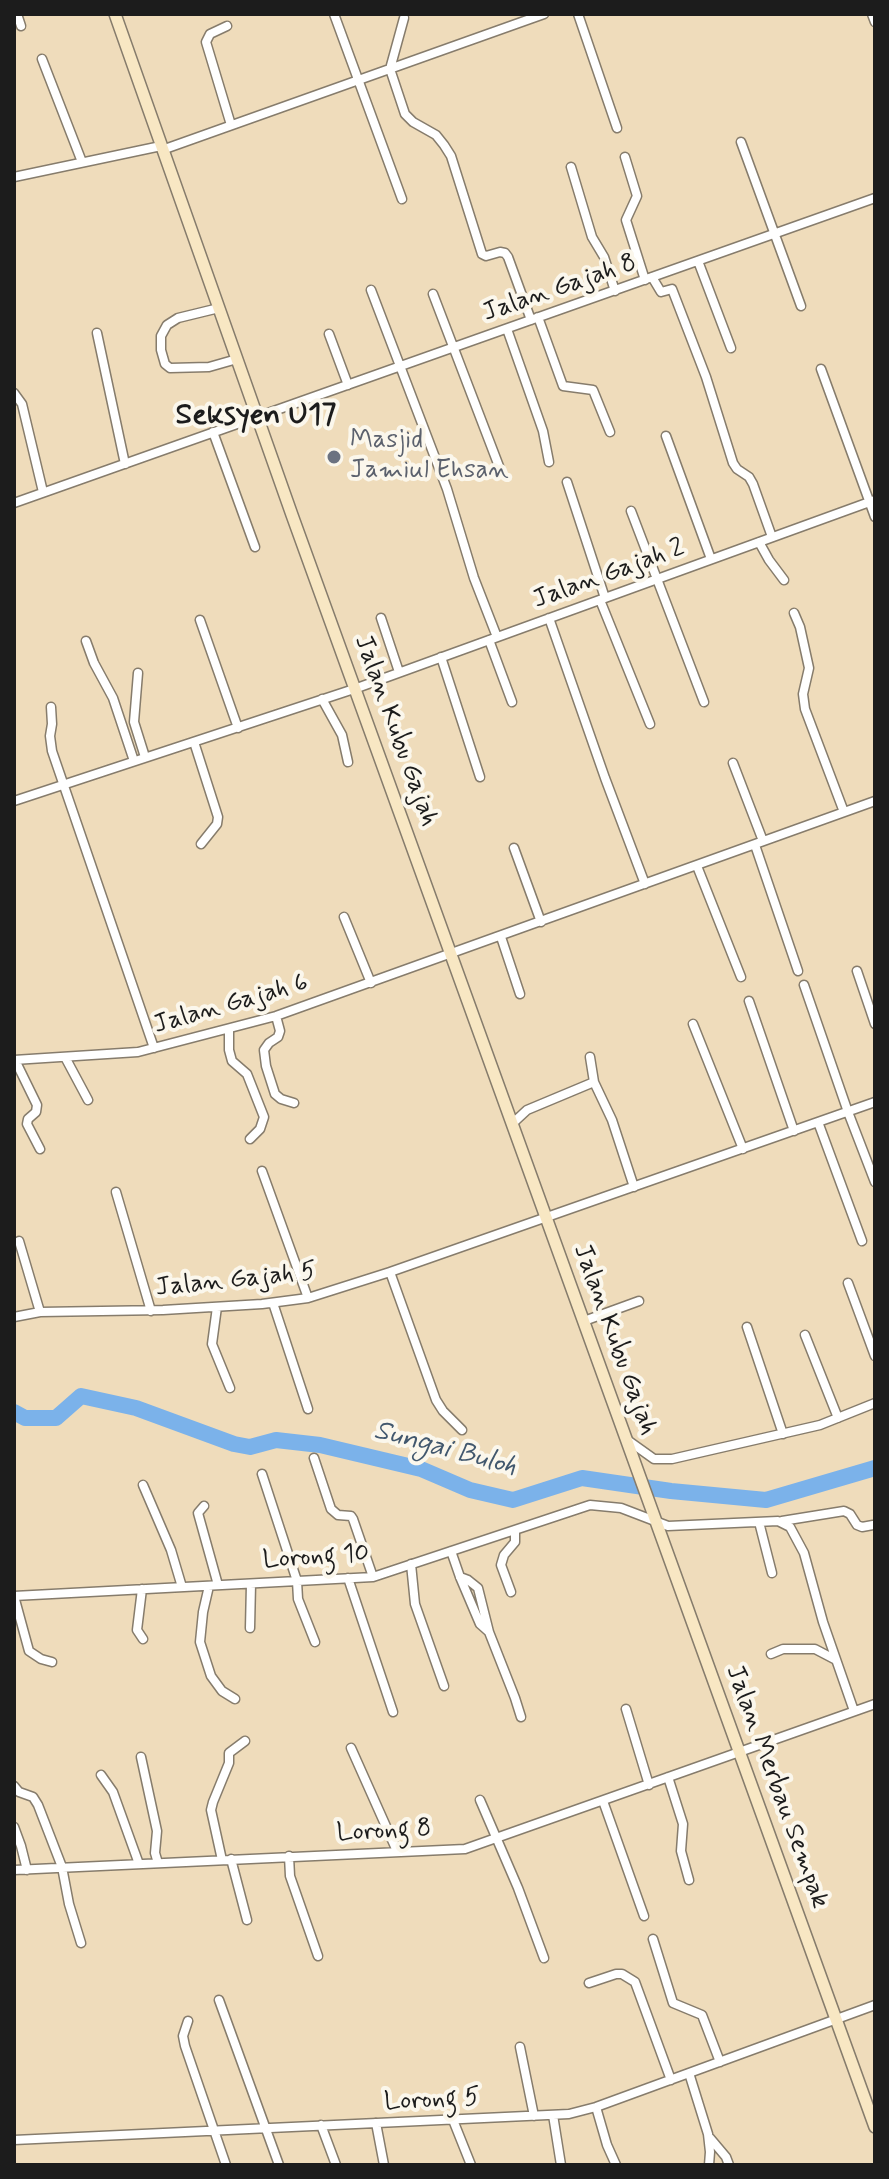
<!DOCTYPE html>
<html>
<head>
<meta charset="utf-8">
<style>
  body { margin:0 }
  #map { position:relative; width:889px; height:2179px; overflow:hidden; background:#efdcbb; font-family:Mynerve,sans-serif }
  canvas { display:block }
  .frame { position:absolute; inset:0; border:16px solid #1c1c1c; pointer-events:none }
</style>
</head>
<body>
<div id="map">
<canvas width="889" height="2179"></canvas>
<div class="frame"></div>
</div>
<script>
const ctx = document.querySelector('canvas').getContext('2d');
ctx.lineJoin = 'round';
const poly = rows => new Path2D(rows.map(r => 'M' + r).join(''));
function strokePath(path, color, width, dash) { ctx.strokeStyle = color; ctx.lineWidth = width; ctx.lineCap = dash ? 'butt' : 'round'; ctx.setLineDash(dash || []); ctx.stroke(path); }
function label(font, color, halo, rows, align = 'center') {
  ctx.font = font + ' Mynerve,sans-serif'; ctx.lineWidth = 8; ctx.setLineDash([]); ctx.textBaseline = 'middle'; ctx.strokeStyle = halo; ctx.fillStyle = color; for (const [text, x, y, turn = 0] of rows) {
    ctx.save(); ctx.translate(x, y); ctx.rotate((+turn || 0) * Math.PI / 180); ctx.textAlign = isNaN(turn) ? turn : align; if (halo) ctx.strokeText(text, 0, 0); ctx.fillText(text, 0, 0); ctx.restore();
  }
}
strokePath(poly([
  [14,1412,25,1418,56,1418,81,1396,136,1408,234,1444,250,1447,276,1440,320,1445,421,1469,470,1490,513,1500,582,1478,671,1491,766,1500,875,1468]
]), '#7bb2ea', 16);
const street = poly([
  [17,14,21,26],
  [334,14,402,199],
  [578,14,617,128],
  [872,14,875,22],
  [404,18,390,69,405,114,413,122,436,135,444,145,451,156,482,254,486,256,500,252,505,253,508,257,531,320],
  [227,26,210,34,206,42,231,125],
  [42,59,82,162],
  [741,142,801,306],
  [162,150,544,14],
  [625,157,637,196,626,220,645,280],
  [571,167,592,237,604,257,615,291],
  [14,177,161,146],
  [698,261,731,348],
  [652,277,661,292,672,289,706,377,733,463,737,469,749,477,753,484,772,537],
  [371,290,447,489,474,578,497,637],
  [433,294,500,469],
  [219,308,178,318,167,325,161,336,161,350,165,364,170,368,209,367,237,359],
  [538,317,563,386,593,390,610,432],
  [507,329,543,431,549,462],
  [97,333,125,464],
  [329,334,348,385],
  [821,369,875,517],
  [14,393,22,404,43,492],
  [213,432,255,547],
  [666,436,711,559],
  [567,482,605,598],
  [14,503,875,198],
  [631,511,704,702],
  [759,542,769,560,784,580],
  [600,600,650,724],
  [794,613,800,627,809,668,803,694,805,709,844,812],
  [381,618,399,672],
  [549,618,605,778,645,884],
  [200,620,238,728],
  [489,640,512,702],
  [86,641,94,663,113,698,134,761],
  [441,657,480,777],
  [138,673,134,722,145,757],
  [322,699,342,735,348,762],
  [51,707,52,724,50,736,52,751,154,1048],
  [194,742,218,817,217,824,201,844],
  [733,763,763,841],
  [14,801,357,688,875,500],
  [755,845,798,971],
  [514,848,541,922],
  [697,866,741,977],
  [344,917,371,983],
  [501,937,520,994],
  [857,971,875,1024],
  [804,985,848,1112,875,1182],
  [749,1001,794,1131],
  [276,1016,280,1031,278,1037,269,1043,264,1050,266,1066,275,1094,281,1099,294,1103],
  [693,1024,743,1149],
  [229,1030,229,1050,232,1061,247,1074,264,1117,260,1129,250,1139],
  [65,1057,88,1100],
  [590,1057,594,1082,612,1120,634,1187],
  [14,1060,138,1052,276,1016,875,801],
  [15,1060,37,1105,36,1112,28,1119,27,1124,40,1149],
  [818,1122,862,1241],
  [513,1123,527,1110,594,1082],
  [262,1171,308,1298],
  [116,1192,151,1311],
  [19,1241,40,1312],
  [390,1272,436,1400,443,1411,462,1430],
  [848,1283,875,1356],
  [273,1303,308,1409],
  [217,1307,212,1344,230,1388],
  [14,1317,40,1312,163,1310,262,1304,308,1298,390,1272,875,1102],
  [584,1321,639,1301],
  [747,1327,783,1434],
  [805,1335,838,1418],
  [626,1439,654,1459,672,1459,820,1425,875,1403],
  [314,1458,331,1509,338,1515,351,1516,353,1519,373,1577],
  [262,1474,297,1581,298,1599,315,1642],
  [143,1485,171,1550,182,1587],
  [204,1506,198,1513,218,1585],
  [782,1521,844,1511,850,1514,857,1525,862,1527,873,1525],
  [759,1522,772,1573],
  [451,1551,460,1577,480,1624,489,1632,515,1698,521,1717],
  [411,1564,415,1604,444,1686],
  [460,1577,468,1580,478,1588,489,1632],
  [348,1578,393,1712],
  [209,1586,203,1612,200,1642,211,1676,222,1691,235,1699],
  [142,1589,137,1630,143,1639],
  [511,1592,501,1565,504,1555,515,1542,515,1530],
  [14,1596,373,1577,590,1505,621,1508,668,1526,778,1521,790,1527,804,1553,823,1622,854,1711],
  [14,1596,29,1651,41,1659,52,1662],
  [250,1628,251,1584],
  [771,1654,783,1649,815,1649,836,1660],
  [626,1709,649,1785],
  [351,1748,397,1851],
  [141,1757,157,1831,155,1853,158,1863],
  [101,1775,113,1792,139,1864],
  [668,1777,683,1824,681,1851,689,1880],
  [14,1786,19,1792,33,1797,38,1805,62,1867,69,1904,81,1943],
  [480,1800,518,1888,544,1958],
  [603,1801,644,1916],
  [14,1827,21,1846,27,1870],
  [289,1856,290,1876,318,1956],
  [231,1859,247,1920],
  [222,1860,211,1810,213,1802,229,1763,229,1753,245,1741],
  [14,1870,465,1849,875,1704],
  [653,1939,673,2003,702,2015,720,2062],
  [589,1983,616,1974,622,1974,635,1982,671,2080],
  [219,2000,279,2165],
  [188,2021,183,2036,185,2046,226,2165],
  [520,2047,534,2116],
  [689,2073,708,2134,710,2152,709,2165],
  [596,2107,607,2145,616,2165],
  [553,2115,561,2165],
  [453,2120,471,2165],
  [376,2123,384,2165],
  [321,2125,336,2165],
  [710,2138,726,2157,729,2165],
  [14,2140,569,2114,596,2107,875,2005]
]);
const secondary = poly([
  [115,14,292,515,875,2127]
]);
strokePath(street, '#867c6c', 11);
strokePath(secondary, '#867c6c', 14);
strokePath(street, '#fff', 8);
strokePath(secondary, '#f8e7c3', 11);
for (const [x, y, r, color] of [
  [334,457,8,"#6b7280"]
]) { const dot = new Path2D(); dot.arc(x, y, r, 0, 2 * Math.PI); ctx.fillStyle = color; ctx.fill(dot); strokePath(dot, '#fbf7ec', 3); }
label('26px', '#1c1c1c', '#fbf7ec', [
  ["Jalan Gajah 8",560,289,-19],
  ["Jalan Gajah 2",609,575,-20],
  ["Jalan Kubu Gajah",395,731,70],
  ["Jalan Gajah 6",231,1005,-16],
  ["Jalan Gajah 5",236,1281,-6],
  ["Jalan Kubu Gajah",614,1340,70],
  ["Lorong 10",316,1558,-4],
  ["Jalan Merbau Sempak",776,1787,70],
  ["Lorong 8",384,1832,-3],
  ["Lorong 5",432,2101,-3]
]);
label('26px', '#5b616d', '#fbf7ec', [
  ["Masjid",350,442],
  ["Jamiul Ehsan",350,472]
], 'left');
label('italic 28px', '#42586e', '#fbf7ec', [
  ["Sungai Buloh",445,1450,15]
]);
label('bold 30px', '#1c1c1c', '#fbf7ec', [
  ["Seksyen U17",256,417]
]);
</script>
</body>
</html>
